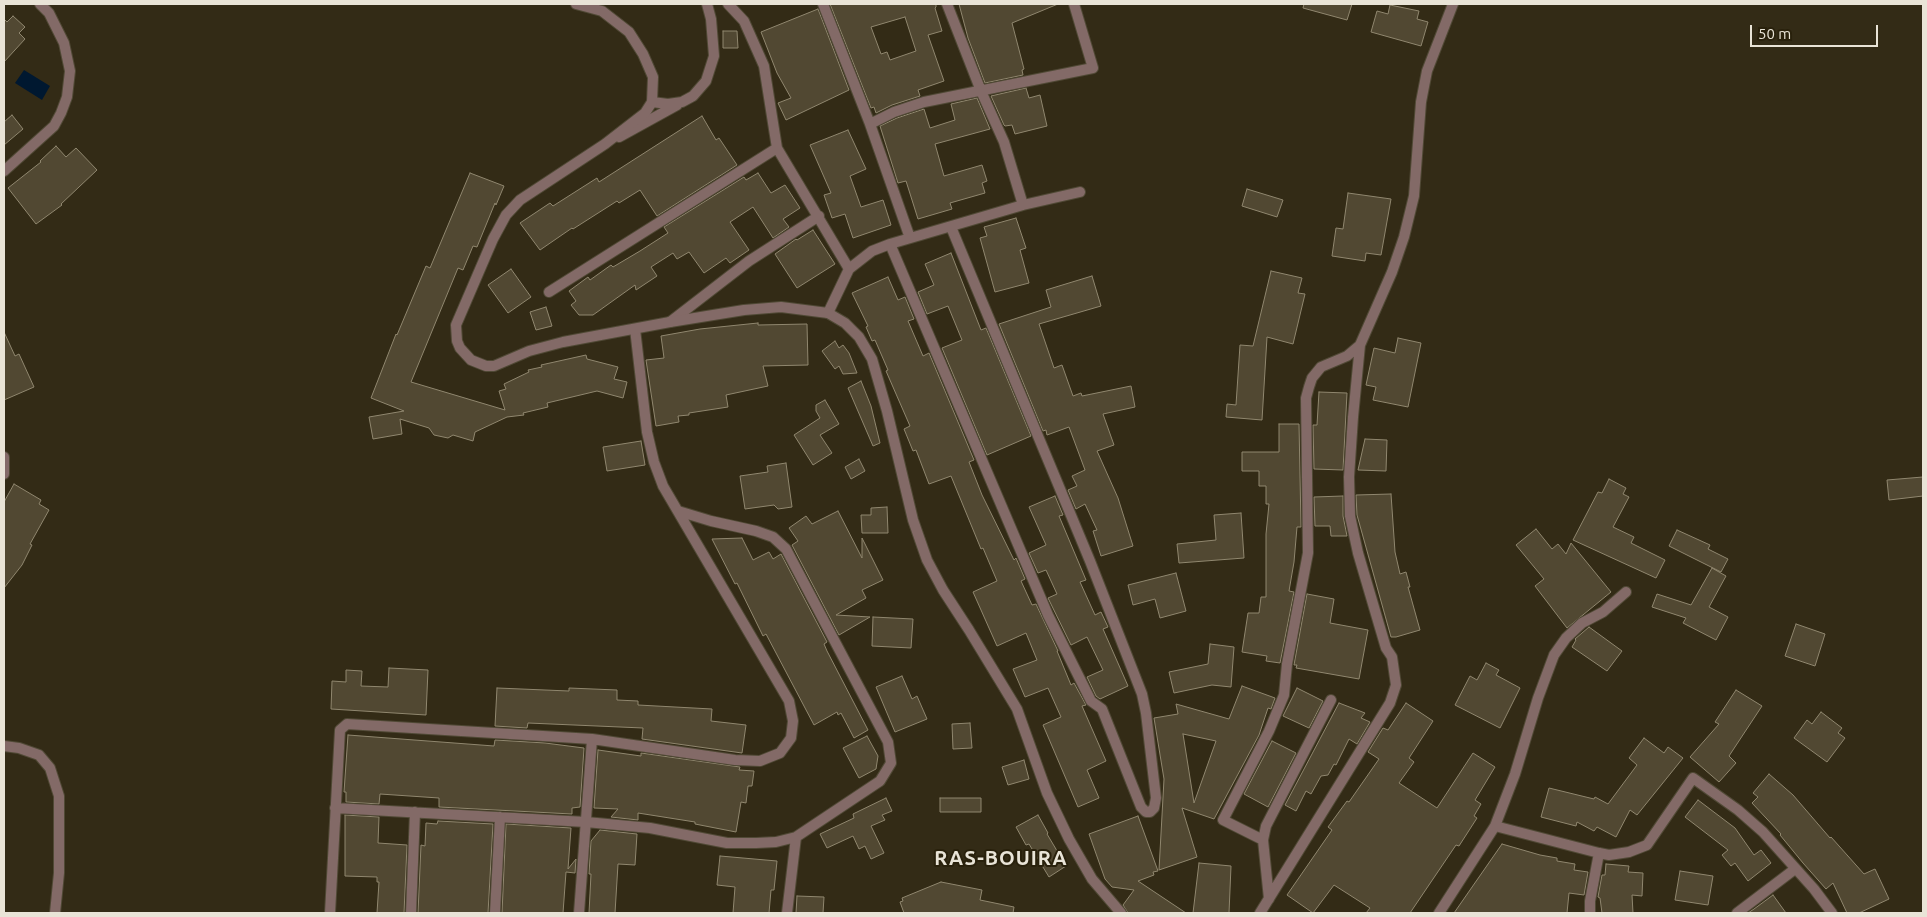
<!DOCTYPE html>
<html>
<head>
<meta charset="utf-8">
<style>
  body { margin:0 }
  #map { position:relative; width:1927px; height:917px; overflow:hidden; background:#332b16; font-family:Ubuntu,sans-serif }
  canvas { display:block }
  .frame { position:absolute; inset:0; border:5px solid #e9e4d7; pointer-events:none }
  .scale { position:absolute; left:1750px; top:25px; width:128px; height:22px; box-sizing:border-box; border:2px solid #e9e4d7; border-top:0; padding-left:6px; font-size:15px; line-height:18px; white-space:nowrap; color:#e9e4d7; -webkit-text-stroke:4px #29210c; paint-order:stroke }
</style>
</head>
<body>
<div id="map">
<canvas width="1927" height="917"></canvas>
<div class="frame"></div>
<div class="scale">50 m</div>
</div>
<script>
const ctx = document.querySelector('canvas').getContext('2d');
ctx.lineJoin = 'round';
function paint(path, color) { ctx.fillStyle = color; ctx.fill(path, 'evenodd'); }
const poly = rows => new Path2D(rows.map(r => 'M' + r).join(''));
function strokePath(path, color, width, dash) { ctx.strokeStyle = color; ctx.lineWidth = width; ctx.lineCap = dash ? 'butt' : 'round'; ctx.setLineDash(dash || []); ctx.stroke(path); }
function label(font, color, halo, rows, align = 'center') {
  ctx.font = font + ' Ubuntu,sans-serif'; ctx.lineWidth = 4; ctx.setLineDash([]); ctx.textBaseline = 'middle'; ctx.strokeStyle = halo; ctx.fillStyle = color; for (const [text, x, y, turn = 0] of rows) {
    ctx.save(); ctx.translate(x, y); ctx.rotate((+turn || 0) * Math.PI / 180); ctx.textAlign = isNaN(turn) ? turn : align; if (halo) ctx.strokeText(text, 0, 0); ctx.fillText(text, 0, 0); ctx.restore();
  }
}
paint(poly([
  [24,70,50,86,42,100,15,83]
]), '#001830');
const building = poly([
  [830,4,936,4,936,7,935,8,942,31,928,35,944,81,918,90,920,96,892,105,876,113,874,107,871,108,830,4],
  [905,17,916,51,890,60,887,52,881,54,871,27,905,17],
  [959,4,1058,4,1012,23,1024,69,1022,70,1023,75,985,83,968,38,959,4],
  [1304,4,1352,4,1347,20,1303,8,1304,4],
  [1390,5,1419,11,1417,19,1428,22,1421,46,1371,32,1377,11,1388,14,1390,5],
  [818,9,849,90,786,120,778,103,791,98,777,73,761,32,818,9],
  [13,16,25,27,19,33,25,39,4,62,4,19,7,22,13,16],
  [723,31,737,31,738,48,723,48,723,31],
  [1026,88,1029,98,1040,95,1047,126,1015,134,1012,125,1005,126,1004,125,991,96,1026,88],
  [977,98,990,129,935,144,944,176,982,165,987,181,982,183,985,193,950,203,952,209,918,219,906,181,898,183,880,126,897,118,924,109,930,128,955,120,951,104,977,98],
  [12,115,23,129,4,145,4,122,12,115],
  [702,116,716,140,719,138,737,165,657,216,640,190,619,203,617,201,573,229,572,228,540,250,520,223,550,203,553,206,597,178,599,182,702,116],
  [848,130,866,169,850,176,861,207,883,200,891,225,853,238,845,214,832,218,824,195,831,193,810,145,848,130],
  [56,146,66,157,76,148,97,170,61,204,62,205,36,224,8,188,41,162,40,161,56,146],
  [470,173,504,186,496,205,495,203,477,247,473,246,463,270,458,268,411,382,505,410,499,391,506,389,504,384,529,372,528,370,542,367,541,365,586,355,587,359,618,367,614,379,627,382,623,398,597,391,547,403,548,407,523,413,524,415,507,417,475,432,473,441,453,435,448,438,434,435,429,428,400,419,402,434,373,439,369,417,404,411,371,398,396,334,397,335,426,266,430,268,470,173],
  [758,173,771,193,785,185,800,208,783,219,789,227,773,238,753,207,730,222,749,250,730,263,726,258,704,273,689,252,677,259,673,253,651,267,657,276,636,290,635,285,593,315,579,315,571,305,576,301,569,291,588,277,590,280,611,265,613,267,640,251,668,233,664,227,744,177,746,180,758,173],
  [1247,189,1283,200,1277,217,1242,206,1247,189],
  [1348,193,1391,199,1381,255,1366,253,1365,261,1332,256,1336,228,1343,229,1348,193],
  [1016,218,1026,248,1020,250,1029,283,995,292,980,238,987,236,984,227,1016,218],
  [813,230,835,264,797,288,775,254,796,239,797,240,813,230],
  [951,253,981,330,986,328,1031,436,987,455,942,348,962,340,948,306,927,314,918,292,934,285,925,264,951,253],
  [511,269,531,297,508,313,488,285,511,269],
  [1271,271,1302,278,1298,293,1305,294,1293,344,1267,337,1262,420,1226,417,1227,404,1236,405,1240,345,1253,346,1271,271],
  [1092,276,1101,306,1039,324,1054,368,1062,365,1073,396,1081,393,1082,396,1131,386,1135,407,1103,414,1114,445,1097,451,1118,498,1133,546,1101,556,1093,531,1097,530,1085,504,1076,509,1068,490,1077,486,1072,476,1085,470,1069,427,1047,435,1046,430,1043,431,999,324,1051,307,1046,290,1092,276],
  [888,277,898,300,905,297,914,319,908,321,923,356,929,353,974,460,969,462,982,495,1014,560,1016,558,1025,579,1021,581,1032,605,1036,604,1058,651,1057,651,1071,685,1074,683,1086,705,1082,706,1106,761,1087,770,1099,798,1078,807,1043,725,1061,717,1048,688,1025,697,1013,669,1037,660,1026,633,997,646,973,592,997,581,983,548,981,549,951,476,929,484,916,450,913,451,904,429,910,426,886,371,888,370,875,340,872,341,866,327,868,326,852,293,888,277],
  [546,307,552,326,536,330,530,312,546,307],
  [758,323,758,325,807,324,808,365,763,366,768,386,726,395,728,407,689,413,689,415,678,416,679,422,656,426,646,360,664,358,661,336,700,329,758,323],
  [4,332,15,356,19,354,34,387,4,400,4,332],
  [1398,338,1421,343,1408,407,1373,400,1376,387,1366,385,1374,348,1395,353,1398,338],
  [835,341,839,348,843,345,849,353,857,373,843,374,839,366,835,369,822,351,835,341],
  [861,381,871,406,880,443,873,446,848,388,861,381],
  [1319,392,1347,393,1343,470,1314,469,1313,425,1317,425,1319,392],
  [825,400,839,424,820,435,832,453,813,465,794,435,820,418,816,411,816,405,825,400],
  [1279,424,1299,424,1301,527,1297,527,1294,562,1289,591,1294,592,1280,663,1266,661,1267,656,1242,652,1248,613,1259,613,1261,597,1266,597,1266,534,1269,504,1266,504,1266,486,1259,486,1259,471,1242,471,1242,452,1279,452,1279,424],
  [1365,439,1387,440,1386,471,1358,470,1365,439],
  [641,441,645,465,607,471,603,447,641,441],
  [859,459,865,471,851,479,845,467,859,459],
  [786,463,792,507,778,509,774,505,745,509,740,476,768,472,767,466,786,463],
  [1923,477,1923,496,1889,500,1887,480,1923,477],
  [1609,479,1626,488,1623,494,1629,497,1613,527,1634,537,1631,543,1665,560,1656,578,1573,540,1598,492,1602,493,1609,479],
  [14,484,41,500,39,504,49,510,30,544,32,545,22,565,4,588,4,502,14,484],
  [1391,494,1395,552,1400,574,1406,572,1410,587,1408,587,1420,630,1396,637,1391,637,1357,515,1356,495,1391,494],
  [1055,496,1063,515,1059,516,1086,580,1080,582,1095,615,1101,612,1108,627,1103,629,1128,686,1100,699,1096,696,1087,677,1103,670,1087,637,1071,645,1048,598,1057,594,1046,570,1038,573,1029,553,1046,545,1029,507,1055,496],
  [1343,496,1343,516,1347,536,1331,536,1330,526,1315,526,1314,497,1343,496],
  [887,507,888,533,862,533,861,515,871,515,871,508,887,507],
  [838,511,862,558,862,538,883,580,862,590,866,598,836,615,870,617,839,635,792,545,798,541,789,528,806,516,812,524,838,511],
  [1241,513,1244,558,1179,563,1177,544,1216,540,1214,515,1241,513],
  [1536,529,1552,549,1558,544,1566,554,1571,543,1611,592,1567,628,1535,586,1544,579,1516,545,1536,529],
  [1677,530,1710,545,1708,549,1728,559,1721,572,1669,546,1677,530],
  [742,538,753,560,769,552,773,559,781,554,827,642,824,644,827,651,868,730,854,738,841,713,838,715,837,712,814,725,766,634,763,636,737,583,735,584,712,539,742,538],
  [1712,568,1726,576,1709,607,1728,617,1716,640,1683,623,1686,618,1652,607,1657,594,1691,605,1712,568],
  [1176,573,1186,611,1160,618,1155,599,1133,605,1128,585,1176,573],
  [1307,594,1334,599,1330,623,1368,630,1359,679,1296,668,1297,665,1294,665,1307,594],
  [873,617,913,619,911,648,872,646,873,617],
  [1796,624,1825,634,1815,666,1785,656,1796,624],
  [1589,627,1622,651,1607,671,1572,647,1576,640,1575,639,1589,627],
  [1210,644,1234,647,1231,687,1212,685,1174,693,1169,672,1208,664,1210,644],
  [1486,663,1499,670,1496,675,1520,688,1500,728,1455,705,1470,676,1477,680,1486,663],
  [389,668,428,670,426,715,331,709,332,681,346,682,346,670,362,671,361,686,388,687,389,668],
  [902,676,912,699,917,696,927,719,895,732,876,687,902,676],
  [1242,686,1275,698,1271,709,1268,708,1259,735,1214,819,1182,808,1197,857,1159,870,1164,779,1154,718,1178,714,1176,704,1229,719,1242,686],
  [1183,734,1216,741,1194,803,1183,734],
  [497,688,569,691,569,688,617,690,617,700,638,701,638,705,712,709,711,721,746,725,742,753,642,739,643,728,528,723,527,728,495,726,497,688],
  [1297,688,1323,701,1309,728,1283,716,1297,688],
  [1736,690,1762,706,1729,756,1736,763,1719,782,1690,757,1719,724,1715,722,1736,690],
  [1339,703,1365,713,1361,718,1370,722,1357,744,1349,739,1336,765,1334,764,1328,775,1321,776,1311,794,1306,791,1296,811,1285,805,1339,703],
  [1406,703,1433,721,1409,758,1414,762,1399,783,1437,808,1473,753,1495,767,1475,800,1481,804,1474,816,1477,818,1459,846,1456,845,1410,913,1366,913,1370,908,1334,885,1313,913,1287,895,1332,830,1328,827,1347,801,1349,802,1379,759,1368,752,1383,728,1388,730,1406,703],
  [1821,712,1842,728,1838,733,1845,738,1827,762,1794,738,1807,720,1812,724,1821,712],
  [970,723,972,748,953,749,952,724,970,723],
  [348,735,494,746,495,740,545,743,584,748,580,807,572,808,572,814,439,807,439,798,380,794,379,804,346,802,346,792,344,792,348,735],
  [867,736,878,756,876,769,859,778,843,748,867,736],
  [1644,738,1664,753,1668,747,1683,758,1637,815,1630,810,1616,837,1597,827,1594,831,1577,822,1576,826,1541,817,1549,788,1594,799,1595,797,1608,804,1637,765,1629,758,1644,738],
  [1272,741,1296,753,1268,807,1244,794,1272,741],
  [598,750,641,756,641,753,740,767,739,770,754,771,752,786,748,786,746,803,741,802,736,832,695,824,695,822,638,813,638,820,611,817,618,809,594,808,598,750],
  [1024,760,1029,779,1008,785,1002,767,1024,760],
  [1769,774,1793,795,1830,838,1831,837,1864,874,1875,869,1889,899,1859,913,1847,913,1833,883,1826,889,1803,863,1780,835,1781,834,1752,803,1758,797,1753,793,1769,774],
  [886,798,892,811,882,815,885,820,871,826,884,853,871,859,865,846,859,849,853,836,827,848,820,834,854,818,853,814,886,798],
  [940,798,981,798,981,812,940,812,940,798],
  [1698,800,1735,828,1754,855,1761,850,1771,863,1748,881,1735,863,1731,866,1722,855,1728,850,1685,817,1698,800],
  [345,815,379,817,378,843,407,845,404,913,377,913,379,882,377,882,377,877,345,876,345,815],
  [1038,815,1048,833,1047,834,1066,866,1049,877,1029,844,1026,845,1016,827,1038,815],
  [1138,816,1158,871,1153,872,1154,875,1138,881,1186,913,1128,913,1123,905,1134,890,1112,887,1105,879,1089,834,1138,816],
  [438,821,493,824,488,913,418,913,421,845,425,846,426,823,437,824,438,821],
  [506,824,571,828,568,869,576,859,575,873,566,872,563,913,502,913,506,824],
  [600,830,637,834,635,865,618,864,615,913,589,913,591,874,589,874,591,841,600,830],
  [1502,844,1540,855,1557,858,1557,861,1575,864,1574,870,1588,872,1584,895,1569,893,1567,913,1454,913,1502,844],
  [720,856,777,861,774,890,771,890,769,913,733,913,735,887,717,885,720,856],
  [1199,863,1231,866,1229,913,1193,913,1199,863],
  [1606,864,1629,866,1628,872,1643,873,1642,896,1632,895,1633,913,1602,913,1600,898,1598,897,1602,875,1605,875,1606,864],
  [1680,871,1713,876,1708,905,1675,900,1680,871],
  [941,882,982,890,980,900,1014,907,1013,913,904,913,900,902,903,901,902,898,941,882],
  [1773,895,1786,913,1748,913,1754,909,1773,895],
  [797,896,824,897,823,913,796,913,797,896]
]);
paint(building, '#514832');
strokePath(building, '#90876f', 1);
const minor = poly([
  [728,4,744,21,764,66,777,148,849,269],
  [823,4,870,124,910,238],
  [947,4,981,91,1004,142,1023,205],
  [652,102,668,104,682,102,693,96,706,81,714,56,711,19,707,4],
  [870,124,894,112,924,102,1093,68,1074,4],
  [619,137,677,105],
  [4,171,54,126,61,113,67,97,70,71,64,43,49,13,40,4],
  [890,244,1048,615,1091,701,1102,709,1141,807,1146,812,1150,812,1154,808,1156,798,1146,713,1142,694,1090,561,951,227],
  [549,292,777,148],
  [828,313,849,269,872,251,890,244,1023,205,1080,192],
  [670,322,749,261,819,216],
  [4,457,4,474],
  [4,746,19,748,39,755,50,768,59,796,59,873,55,913],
  [335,808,586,822,650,828,727,843,756,843,776,842,796,837,880,781,891,763,888,742,786,549,773,537,756,531,711,521,678,511],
  [1495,826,1599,853,1609,855,1629,852,1647,845,1693,778,1738,810,1763,832,1814,889,1832,913],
  [1263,840,1223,820,1269,731,1284,695,1287,664,1308,553,1306,398,1309,387,1312,378,1321,367,1347,356,1360,345],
  [1269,899,1263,840,1266,826,1331,700],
  [330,913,340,730,347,724,592,739,735,760,760,761,780,753,791,738,793,721,789,701,663,486,654,462,647,432,635,329],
  [411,913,415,812],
  [495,913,500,817],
  [579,913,592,739],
  [787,913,796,837],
  [1260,913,1390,703,1396,685,1392,657,1386,648,1358,553,1350,516,1349,477,1353,417,1360,345,1392,272,1404,237,1414,196,1421,102,1427,71,1453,4],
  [1439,913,1495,826,1515,774,1538,698,1554,655,1566,638,1582,623,1603,612,1626,592],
  [1590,913,1590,901,1599,853],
  [1737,913,1795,869]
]);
const tertiary = poly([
  [576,4,602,11,629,32,643,54,653,77,652,102,645,113,605,144,520,200,506,215,493,239,456,325,457,341,460,348,471,360,486,366,494,366,529,351,563,342,670,322,744,310,781,307,828,313,845,323,859,337,872,359,887,411,913,520,927,560,943,590,969,630,1017,709,1047,793,1069,839,1092,879,1121,913]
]);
strokePath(minor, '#504935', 12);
strokePath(tertiary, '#504935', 12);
strokePath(minor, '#836a67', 10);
strokePath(tertiary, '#836a67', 10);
ctx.letterSpacing = '1px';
label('bold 20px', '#e9e4d7', '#29210c', [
  ["RAS-BOUIRA",1001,858]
]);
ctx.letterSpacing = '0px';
</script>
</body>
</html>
